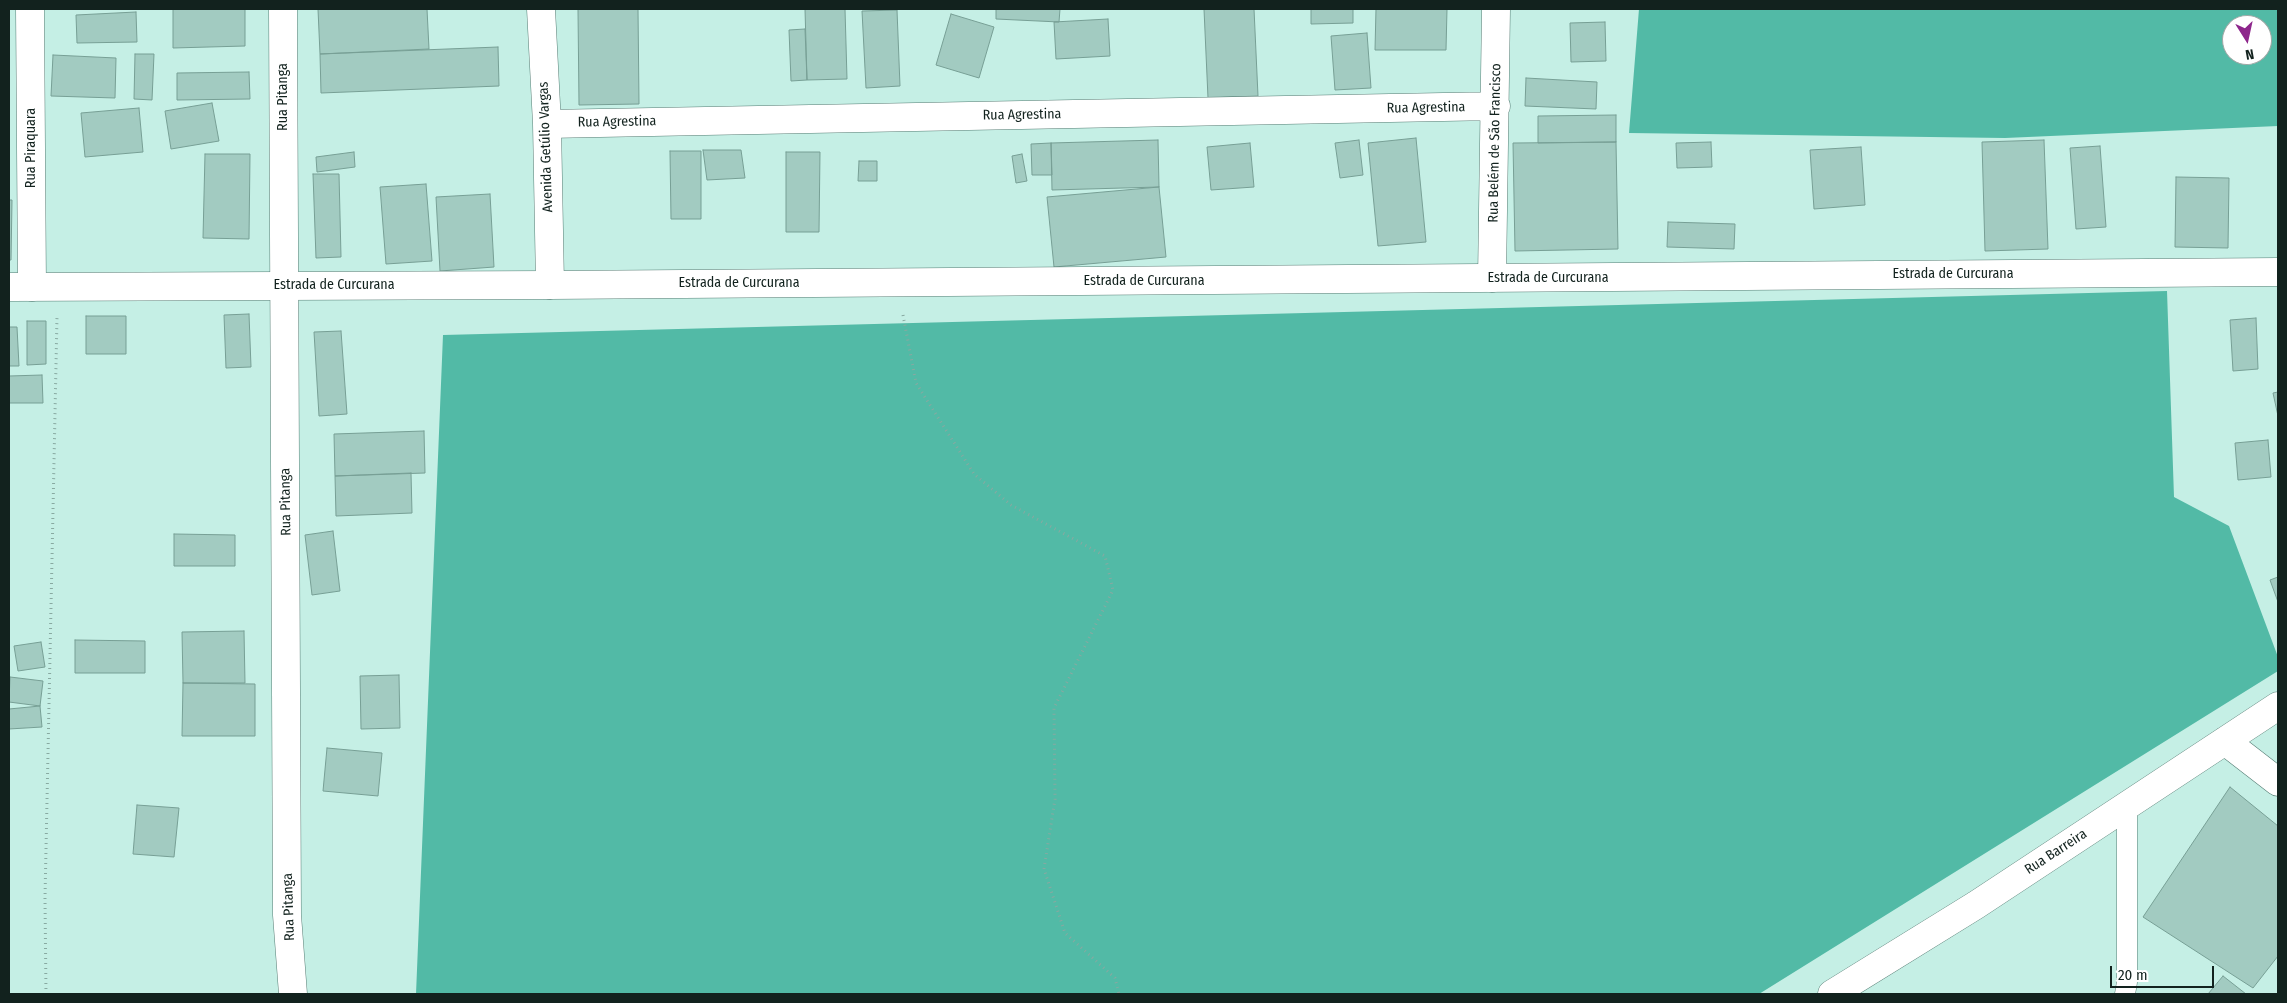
<!DOCTYPE html>
<html>
<head>
<meta charset="utf-8">
<style>
  body { margin:0 }
  #map { position:relative; width:2287px; height:1003px; overflow:hidden; background:#c5efe5; font-family:"Fira Sans Condensed",sans-serif }
  canvas { display:block }
  .frame { position:absolute; inset:0; border:10px solid #12221e; pointer-events:none }
  .north { position:absolute; left:2222px; top:15px; width:50px; height:50px; box-sizing:border-box; background:#fff; border:1px solid #a0a7a5; border-radius:50%; rotate:170deg; font-size:14px; font-weight:700; line-height:20px; text-align:center; color:#12221e }
  .north::after { content:''; display:block; margin:auto; width:18px; height:22px; background:#8e278c; clip-path:polygon(50% 0,100% 100%,50% 72%,0 100%) }
  .scale { position:absolute; left:2110px; top:966px; width:104px; height:22px; box-sizing:border-box; border:2px solid #12221e; border-top:0; padding-left:6px; font-size:15px; line-height:18px; white-space:nowrap; color:#12221e; -webkit-text-stroke:4px #fff; paint-order:stroke }
</style>
</head>
<body>
<div id="map">
<canvas width="2287" height="1003"></canvas>
<div class="frame"></div>
<div class="north">N</div>
<div class="scale">20 m</div>
</div>
<script>
const ctx = document.querySelector('canvas').getContext('2d');
ctx.lineJoin = 'round';
function paint(path, color) { ctx.fillStyle = color; ctx.fill(path, 'evenodd'); }
const poly = rows => new Path2D(rows.map(r => 'M' + r).join(''));
function strokePath(path, color, width, dash) { ctx.strokeStyle = color; ctx.lineWidth = width; ctx.lineCap = dash ? 'butt' : 'round'; ctx.setLineDash(dash || []); ctx.stroke(path); }
function label(font, color, halo, rows, align = 'center') {
  ctx.font = font + ' "Fira Sans Condensed",sans-serif'; ctx.lineWidth = 4.5; ctx.setLineDash([]); ctx.textBaseline = 'middle'; ctx.strokeStyle = halo; ctx.fillStyle = color; for (const [text, x, y, turn = 0] of rows) {
    ctx.save(); ctx.translate(x, y); ctx.rotate((+turn || 0) * Math.PI / 180); ctx.textAlign = isNaN(turn) ? turn : align; if (halo) ctx.strokeText(text, 0, 0); ctx.fillText(text, 0, 0); ctx.restore();
  }
}
paint(poly([
  [1639,9,2278,9,2278,126,2005,138,1629,133],
  [2232,25,2262,25,2262,55,2232,55],
  [2167,291,2174,497,2229,526,2278,657,2278,671,1759,994,416,994,443,335]
]), '#52baa6');
const building = poly([
  [173,9,245,9,245,46,173,48,173,9],
  [318,9,427,9,429,49,320,54,318,9],
  [578,9,638,9,639,104,579,105,578,9],
  [805,9,845,9,847,79,807,80,805,9],
  [996,9,1060,9,1059,22,996,19,996,9],
  [1204,9,1254,9,1258,96,1208,98,1204,9],
  [1311,9,1353,9,1353,23,1311,24,1311,9],
  [1376,9,1447,9,1446,50,1375,50,1376,9],
  [897,10,900,86,866,88,862,11,897,10],
  [136,12,137,42,77,43,76,15,136,12],
  [951,14,994,27,979,78,936,65,951,14],
  [1108,19,1110,56,1056,59,1054,22,1108,19],
  [1605,22,1606,61,1571,62,1570,23,1605,22],
  [805,29,807,80,791,81,789,30,805,29],
  [1367,33,1371,88,1335,90,1331,36,1367,33],
  [498,47,499,86,321,93,320,54,498,47],
  [135,54,154,54,152,100,134,99,135,54],
  [53,55,116,58,115,98,51,96,53,55],
  [249,72,250,99,177,100,177,73,249,72],
  [1526,78,1597,82,1596,109,1525,106,1526,78],
  [212,103,219,141,171,149,165,111,212,103],
  [139,108,143,152,85,157,81,113,139,108],
  [1616,115,1616,142,1538,143,1538,116,1616,115],
  [1416,138,1426,242,1378,246,1368,143,1416,138],
  [1158,140,1159,187,1052,190,1051,143,1158,140],
  [1359,140,1363,175,1340,178,1335,143,1359,140],
  [2044,140,2048,249,1985,251,1982,142,2044,140],
  [1616,142,1618,249,1515,251,1513,143,1616,142],
  [1711,142,1712,167,1677,168,1676,143,1711,142],
  [1051,143,1052,175,1032,175,1031,144,1051,143],
  [1250,143,1254,187,1211,190,1207,147,1250,143],
  [2100,146,2106,227,2076,229,2070,148,2100,146],
  [1861,147,1865,205,1814,209,1810,150,1861,147],
  [703,150,741,150,745,178,707,180,703,150],
  [670,151,701,151,701,219,671,219,670,151],
  [354,152,355,167,317,172,316,157,354,152],
  [786,152,820,152,819,232,786,232,786,152],
  [205,154,250,154,249,239,203,238,205,154],
  [1022,154,1027,181,1016,183,1012,156,1022,154],
  [859,161,877,161,877,181,858,181,859,161],
  [313,174,339,174,341,257,316,258,313,174],
  [2176,177,2229,178,2228,248,2175,247,2176,177],
  [426,184,432,261,386,264,380,187,426,184],
  [1159,187,1166,257,1054,267,1047,197,1159,187],
  [490,194,494,267,440,271,436,197,490,194],
  [9,200,12,200,11,260,9,260,9,200],
  [1668,222,1735,224,1734,249,1667,247,1668,222],
  [249,314,251,367,226,368,224,315,249,314],
  [86,316,126,316,126,354,86,354,86,316],
  [2256,318,2258,369,2233,371,2230,320,2256,318],
  [27,321,46,321,46,364,27,365,27,321],
  [9,327,17,327,19,366,9,366,9,327],
  [341,331,347,414,319,416,314,332,341,331],
  [42,375,43,403,9,403,9,376,42,375],
  [2278,392,2278,416,2273,393,2278,392],
  [424,431,425,473,335,476,334,434,424,431],
  [2268,440,2271,477,2238,480,2235,443,2268,440],
  [411,473,412,513,336,516,335,476,411,473],
  [333,531,340,591,312,595,305,535,333,531],
  [174,534,235,535,235,566,174,566,174,534],
  [2278,577,2278,602,2270,580,2278,577],
  [244,631,245,683,183,683,182,632,244,631],
  [75,640,145,641,145,673,75,673,75,640],
  [41,642,45,667,18,671,14,646,41,642],
  [399,675,400,728,361,729,360,676,399,675],
  [10,677,43,681,40,706,9,702,10,677],
  [183,683,255,684,255,736,182,736,183,683],
  [40,706,42,727,9,729,9,709,40,706],
  [327,748,382,753,378,796,323,791,327,748],
  [2230,787,2278,826,2278,956,2253,988,2143,917,2230,787],
  [137,805,179,808,174,857,133,854,137,805],
  [2223,976,2246,994,2208,994,2223,976]
]);
paint(building, '#a2cbc1');
strokePath(building, '#779f95', 1);
const lane = poly([
  [2125,994,2127,982,2127,805]
]);
const street = poly([
  [30,9,32,287],
  [283,9,287,915,293,994],
  [541,9,547,124,550,285],
  [547,124,1496,106],
  [1492,278,1496,9],
  [2225,741,2278,782],
  [1832,994,1976,905,2278,706]
]);
const primary = poly([
  [9,287,550,285,2278,272]
]);
strokePath(lane, '#567d74', 21);
strokePath(street, '#567d74', 29);
strokePath(primary, '#567d74', 29);
strokePath(poly([
  [903,315,916,383,974,474,1011,505,1105,556,1113,590,1054,708,1055,799,1044,869,1065,933,1115,978,1119,994],
  [46,994,45,898,57,317]
]), '#88a9a1', 3, [1, 4]);
strokePath(lane, '#fff', 20);
strokePath(street, '#fff', 28);
strokePath(primary, '#fff', 28);
label('14px', '#12221e', '#fff', [
  ["Rua Pitanga",283,97,-90],
  ["Rua Agrestina",1426,108,-1],
  ["Rua Agrestina",1022,115,-1],
  ["Rua Agrestina",617,122,-1],
  ["Rua Belém de São Francisco",1495,143,-89],
  ["Avenida Getúlio Vargas",546,147,-92],
  ["Rua Piraquara",31,148,-90],
  ["Estrada de Curcurana",1953,274],
  ["Estrada de Curcurana",1548,278],
  ["Estrada de Curcurana",1144,281],
  ["Estrada de Curcurana",739,283],
  ["Estrada de Curcurana",334,285],
  ["Rua Pitanga",286,502,-91],
  ["Rua Barreira",2056,852,-33],
  ["Rua Pitanga",289,907,-92]
]);
</script>
</body>
</html>
